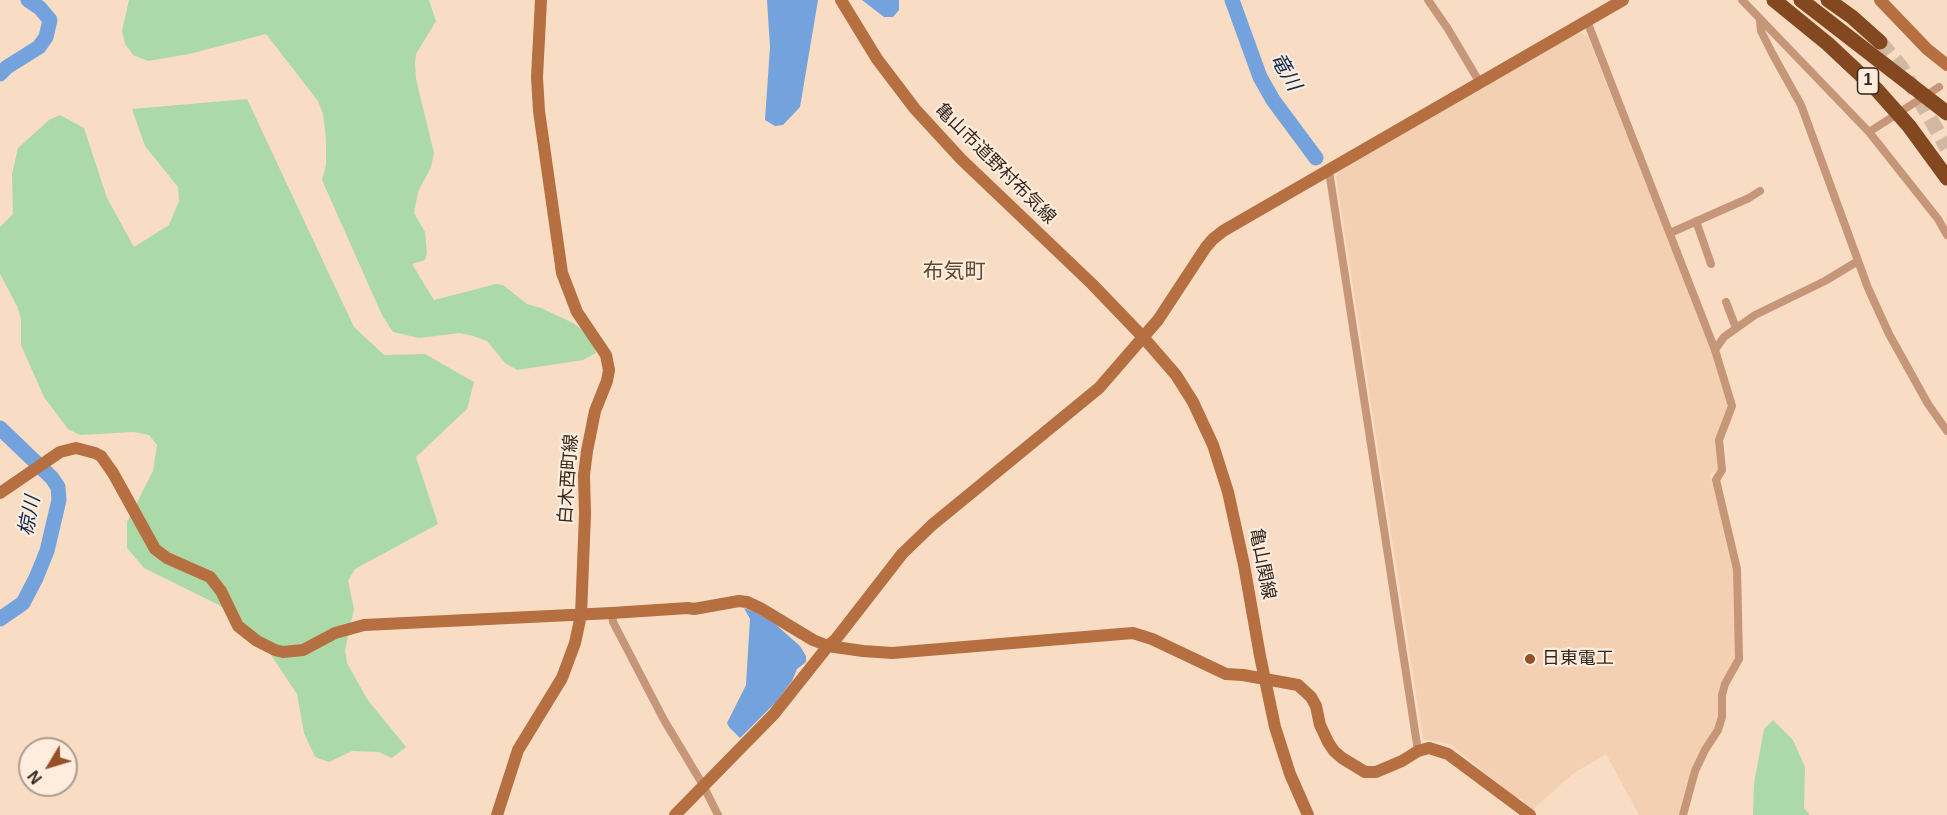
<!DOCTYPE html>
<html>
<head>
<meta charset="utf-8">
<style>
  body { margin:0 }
  #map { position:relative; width:1947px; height:815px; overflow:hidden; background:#f9dcc4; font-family:Arial,sans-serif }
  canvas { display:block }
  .north { position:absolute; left:18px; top:737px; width:60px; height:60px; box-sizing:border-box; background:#feecdd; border:2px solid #ac9d90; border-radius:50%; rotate:232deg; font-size:16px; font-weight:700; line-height:24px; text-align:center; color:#31261d }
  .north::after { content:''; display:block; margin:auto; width:21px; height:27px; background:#964f27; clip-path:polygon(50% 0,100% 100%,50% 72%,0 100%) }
</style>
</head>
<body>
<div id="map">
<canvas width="1947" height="815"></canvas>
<div class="north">N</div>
</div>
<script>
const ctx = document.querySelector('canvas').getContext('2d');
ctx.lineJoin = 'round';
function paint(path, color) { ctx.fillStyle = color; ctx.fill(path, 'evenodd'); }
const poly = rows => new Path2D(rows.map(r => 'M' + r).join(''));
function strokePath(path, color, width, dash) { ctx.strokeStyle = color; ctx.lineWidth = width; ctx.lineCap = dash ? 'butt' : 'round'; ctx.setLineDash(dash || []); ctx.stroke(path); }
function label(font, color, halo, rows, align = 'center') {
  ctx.font = font + ' Arial,"Noto Sans JP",sans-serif'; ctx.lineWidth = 4.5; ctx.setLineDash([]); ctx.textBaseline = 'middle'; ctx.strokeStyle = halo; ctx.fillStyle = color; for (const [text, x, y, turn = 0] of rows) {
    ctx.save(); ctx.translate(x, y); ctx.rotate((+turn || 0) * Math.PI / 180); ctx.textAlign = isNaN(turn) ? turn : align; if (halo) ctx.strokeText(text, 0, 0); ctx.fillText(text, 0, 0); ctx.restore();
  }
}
paint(poly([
  [1580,32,1588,37,1701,321,1730,406,1717,440,1720,469,1710,474,1734,569,1736,658,1723,682,1720,716,1681,815,1639,815,1606,754,1574,773,1531,811,1522,799,1517,799,1450,744,1423,739,1336,177,1339,169]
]), '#f4d0b3');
paint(poly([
  [129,0,429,0,436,21,416,54,415,63,416,79,434,153,431,167,418,192,414,213,425,232,427,253,425,260,412,264,434,300,496,284,503,285,527,304,541,308,573,323,584,331,592,342,596,353,583,360,517,370,505,363,487,341,473,336,460,333,419,338,393,332,382,315,322,180,326,165,326,139,323,114,318,101,266,34,189,54,148,61,133,55,125,44,122,31],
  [247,99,354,327,384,355,425,354,474,382,467,409,416,457,438,524,355,569,348,581,354,609,345,650,347,663,367,699,406,747,392,758,379,752,352,751,329,762,315,757,304,733,297,694,261,640,219,605,144,568,127,548,127,522,153,471,157,445,149,435,134,432,80,435,68,429,44,397,21,345,21,319,17,306,0,274,0,227,13,214,12,174,18,148,49,120,60,115,84,128,107,198,134,247,169,225,179,201,178,187,145,146,132,109],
  [1773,720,1793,740,1805,767,1804,808,1810,815,1753,815,1754,784,1764,729]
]), '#abdaa8');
paint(poly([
  [767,0,818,0,800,107,783,125,775,126,765,120,770,47],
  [862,0,899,0,899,10,893,17,884,17],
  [744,608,755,612,775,624,800,646,806,656,806,662,797,669,792,681,776,702,740,738,729,727,727,723,746,685,750,619]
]), '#73a2dc');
strokePath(poly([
  [1232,0,1260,77,1273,100,1316,158],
  [0,74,7,67,39,47,46,37,50,20,40,8,28,0],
  [0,428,52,478,58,487,59,500,47,551,36,578,23,603,0,619]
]), '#73a2dc', 15);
strokePath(poly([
  [1880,42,1901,67,1947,148]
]), '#d1b8a3', 15, [15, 8]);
strokePath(poly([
  [1428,0,1448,29,1480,83],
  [1742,0,1869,132,1938,219,1947,235],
  [1760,20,1761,31,1772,53,1801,105,1868,288,1889,334,1928,404,1947,431],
  [1587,21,1715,350,1732,406,1719,440,1722,470,1716,480,1737,569,1739,659,1725,684,1722,695,1722,717,1718,730,1705,750,1695,771,1683,815],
  [1869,132,1939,87],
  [1329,171,1418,751],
  [1696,221,1711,264],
  [1670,233,1749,198,1760,191],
  [1726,302,1736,328],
  [1715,350,1724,337,1755,315,1825,281,1858,261],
  [612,613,613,622,664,720,703,785,718,815]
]), '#c69678', 8);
strokePath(poly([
  [841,0,877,59,915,109,961,159,1092,284,1143,337,1176,375,1193,402,1213,445,1228,492,1244,565,1260,656,1275,727,1290,774,1308,815],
  [1880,0,1927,49,1947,65],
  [0,493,60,452,76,448,95,453,101,456,113,473,155,549,167,558,210,577,221,591,238,626,257,641,275,650,283,652,303,650,335,633,364,625,612,613,688,608,694,609,739,601,747,602,760,608,813,640,828,646,863,651,892,653,1133,633,1152,639,1226,674,1243,675,1298,685,1311,697,1316,706,1320,725,1328,742,1334,751,1342,758,1365,772,1376,772,1402,761,1418,751,1429,748,1448,754,1530,815],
  [497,815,518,750,562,678,575,643,581,615,585,514,584,475,587,451,595,411,607,381,609,370,606,355,577,312,562,273,539,111,537,77,541,0],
  [675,815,774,714,828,646,836,639,902,554,932,525,1099,388,1158,320,1206,247,1213,239,1223,231,1623,0]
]), '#b56f40', 12);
strokePath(poly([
  [1774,0,1828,44,1877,90,1909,126,1947,178],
  [1801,0,1947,113],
  [1828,0,1852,17,1880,42]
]), '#834820', 15);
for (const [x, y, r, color] of [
  [1530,659,6,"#964f27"]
]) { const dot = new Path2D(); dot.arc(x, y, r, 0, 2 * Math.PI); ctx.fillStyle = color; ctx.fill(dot); strokePath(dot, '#feecdd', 2); }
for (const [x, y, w] of [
  [1868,81,21]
]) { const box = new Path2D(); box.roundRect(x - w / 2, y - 13, w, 26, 4.5); ctx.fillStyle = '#feecdd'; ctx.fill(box); strokePath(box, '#31261d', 1.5); }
label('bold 16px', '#31261d', null, [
  ["1",1868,81]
]);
label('18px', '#31261d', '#feecdd', [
  ["亀山市道野村布気線",995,164,45],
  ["白木西町線",569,479,-86],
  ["亀山関線",1262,564,79]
]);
label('18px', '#31261d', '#feecdd', [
  ["日東電工",1542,659]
], 'left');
label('italic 20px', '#092a50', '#feecdd', [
  ["竜川",1285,72,60],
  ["椋川",30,516,-79]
]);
label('21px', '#5e4632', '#feecdd', [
  ["布気町",954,272]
]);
</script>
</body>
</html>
